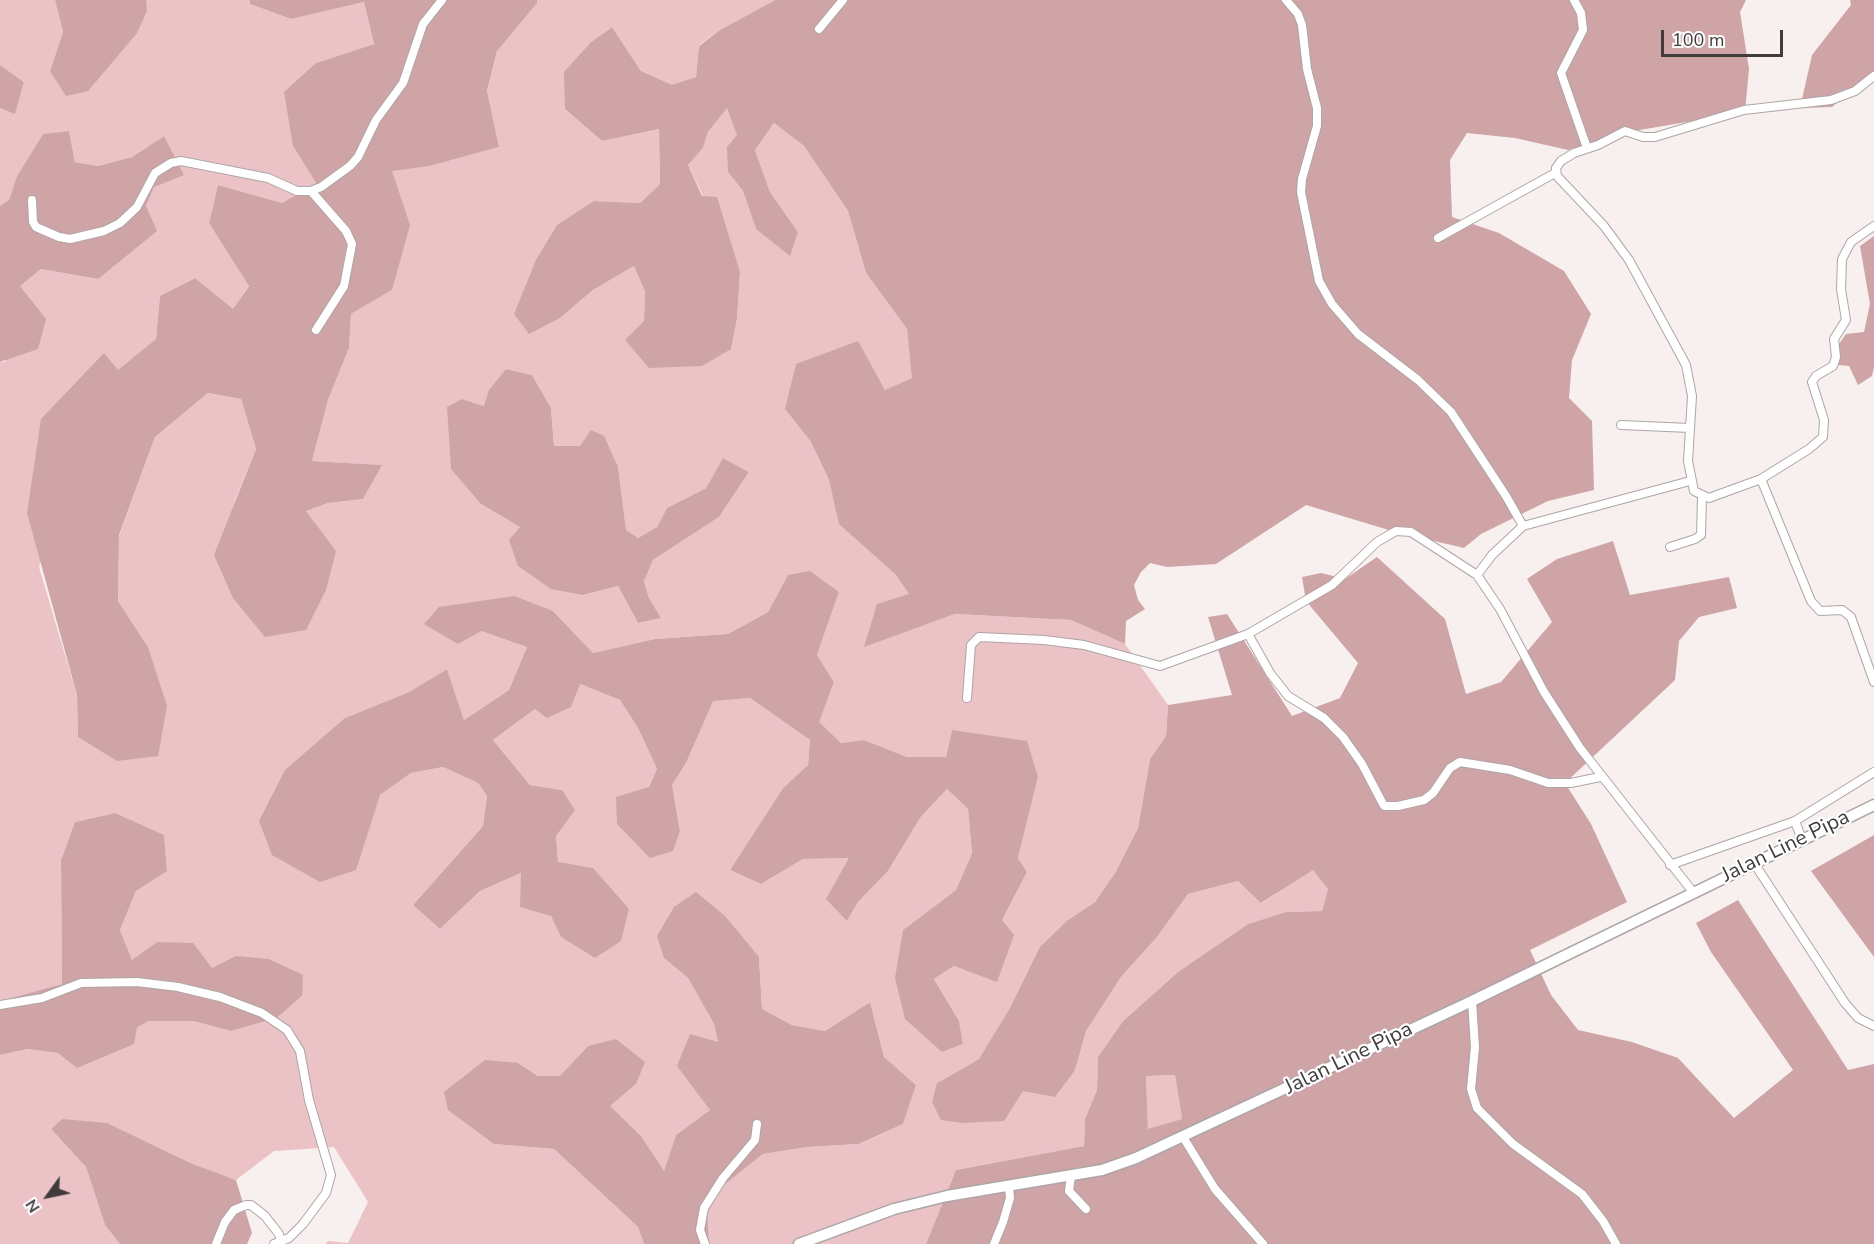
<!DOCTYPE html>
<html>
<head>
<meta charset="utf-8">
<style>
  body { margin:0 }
  #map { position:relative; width:1874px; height:1244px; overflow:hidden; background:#f8efef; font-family:"Nunito Sans",sans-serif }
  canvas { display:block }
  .north { position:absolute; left:18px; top:1166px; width:60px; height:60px; -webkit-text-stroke:4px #fefefe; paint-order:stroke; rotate:237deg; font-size:16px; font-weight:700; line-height:24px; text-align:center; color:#403c3c }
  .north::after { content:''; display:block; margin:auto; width:21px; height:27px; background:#403c3c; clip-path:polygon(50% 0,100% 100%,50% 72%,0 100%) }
  .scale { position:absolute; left:1661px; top:30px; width:122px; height:27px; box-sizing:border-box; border:3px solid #403c3c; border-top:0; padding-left:8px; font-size:18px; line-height:21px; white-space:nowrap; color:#403c3c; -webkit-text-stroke:4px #fefefe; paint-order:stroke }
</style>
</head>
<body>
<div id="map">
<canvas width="1874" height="1244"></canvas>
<div class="north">N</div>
<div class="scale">100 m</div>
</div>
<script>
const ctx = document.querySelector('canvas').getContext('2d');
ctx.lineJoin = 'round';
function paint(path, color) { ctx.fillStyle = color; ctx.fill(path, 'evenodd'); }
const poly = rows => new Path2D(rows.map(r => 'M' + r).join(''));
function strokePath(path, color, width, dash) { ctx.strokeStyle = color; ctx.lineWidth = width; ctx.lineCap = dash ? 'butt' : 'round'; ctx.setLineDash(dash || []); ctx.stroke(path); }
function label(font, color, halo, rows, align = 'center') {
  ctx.font = font + ' "Nunito Sans",sans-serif'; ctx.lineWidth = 4.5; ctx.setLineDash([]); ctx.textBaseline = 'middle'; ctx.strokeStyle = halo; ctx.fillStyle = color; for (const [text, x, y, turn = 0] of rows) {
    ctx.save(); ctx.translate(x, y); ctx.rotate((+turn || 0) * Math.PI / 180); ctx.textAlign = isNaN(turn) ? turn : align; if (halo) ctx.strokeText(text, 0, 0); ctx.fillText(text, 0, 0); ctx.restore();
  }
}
paint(poly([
  [0,0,55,0,63,32,50,71,146,11,146,0,250,0,250,4,291,19,364,2,374,44,316,63,293,146,316,183,282,203,218,185,209,223,249,285,233,310,195,278,160,296,156,339,118,371,104,353,39,567,77,695,78,737,148,647,118,601,119,536,155,437,208,393,241,399,256,449,234,503,306,511,328,503,363,499,381,465,312,461,328,400,349,348,351,314,392,290,392,170,430,166,499,147,487,92,497,51,537,0,775,0,720,30,699,45,696,77,672,86,641,71,612,27,591,42,565,72,565,109,602,141,659,129,660,184,640,203,594,201,526,289,514,314,560,318,593,290,634,266,645,292,644,321,731,349,737,319,740,272,688,165,703,148,708,132,727,107,738,135,728,172,743,191,756,229,798,232,770,192,755,150,774,123,804,146,848,211,866,273,907,329,913,378,885,390,857,341,785,409,811,442,829,480,840,524,895,574,910,595,865,646,955,614,1071,620,1125,644,1168,705,1166,736,1150,759,1138,828,1115,873,1095,902,1068,920,979,1059,937,1083,1023,1091,1075,1070,1086,1031,1121,977,1157,937,1188,894,1238,881,1262,903,1313,869,1328,889,1322,911,1286,912,1248,924,1178,972,1123,1021,1098,1057,1097,1090,1085,1119,1084,1146,956,1170,926,1244,709,1244,706,1213,723,1186,763,1154,807,1147,860,1144,903,1124,916,1085,884,1057,870,1002,825,1031,792,1025,762,1009,759,957,664,958,688,978,714,1024,718,1042,710,1110,676,1135,664,1172,641,1136,609,1106,636,1084,588,1046,561,1076,538,1076,518,1063,494,1144,554,1149,638,1227,644,1244,325,1244,328,1241,348,1243,368,1202,334,1147,274,1151,236,1180,62,1119,51,1129,86,1167,105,1225,120,1244,0,1244,0,1055,28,1049,58,1053,149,1021,193,1021,231,1031,277,1018,302,996,212,968,132,960,120,930,136,891,167,870,164,836,115,813,75,822,61,860,62,984,0,1001,0,362,5,362,19,286,41,269,98,279,146,206,154,187,164,136,132,157,98,166,75,162,69,131,43,134,17,176,9,200,0,206,0,108,15,113,24,82,0,65],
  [506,369,532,375,551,408,554,446,580,446,618,467,626,531,638,538,657,527,667,508,706,488,723,458,749,472,719,517,653,560,644,580,649,598,661,618,638,623,618,586,583,595,520,527,481,504,462,399,484,406],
  [788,575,839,592,817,655,834,682,818,722,841,743,864,740,907,757,946,757,952,730,1038,777,1018,858,1027,872,1002,920,997,981,954,966,934,979,959,1021,963,1044,942,1052,903,930,956,890,972,853,968,809,947,789,920,818,888,871,858,902,847,921,850,858,803,859,761,884,730,870,783,788,808,765,810,740,750,698,713,700,686,763,672,785,680,830,649,787,657,769,638,728,620,700,580,684,535,709,493,740,530,785,562,790,556,836,558,863,593,868,561,937,551,916,521,873,480,891,440,929,413,905,483,826,487,796,478,783,443,767,411,773,380,795,345,718,409,692,447,669,464,720,509,690,527,647,481,631,553,611,593,653,655,639,728,634,768,612],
  [1175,1075,1182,1119,1148,1130,1146,1076]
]), '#ebc3c6');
paint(poly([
  [55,0,146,0,147,11,137,33,88,91,66,96,50,71,63,32],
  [250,0,537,0,537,3,497,51,487,91,499,147,430,166,392,171,410,225,392,290,351,314,349,348,328,400,312,461,382,465,363,499,328,503,306,511,336,551,326,590,306,630,265,637,233,598,214,555,256,449,241,399,208,393,155,437,119,535,118,601,148,647,167,706,158,756,117,761,78,737,77,695,27,513,41,419,104,353,118,370,156,339,160,296,195,278,233,309,249,286,209,223,218,185,282,203,316,183,293,146,284,92,316,63,374,44,364,2,291,19,250,4],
  [775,0,1746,0,1740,12,1749,69,1745,112,1628,132,1568,150,1515,138,1467,133,1450,160,1452,217,1499,233,1564,271,1591,314,1572,360,1569,398,1592,421,1594,490,1548,501,1481,534,1464,548,1392,531,1306,505,1216,564,1167,567,1150,563,1141,572,1134,585,1138,600,1145,609,1126,621,1125,644,1071,620,955,614,864,647,877,604,909,594,895,574,839,524,829,480,811,442,785,409,796,364,858,341,885,390,912,378,907,329,866,273,848,211,804,146,774,123,755,150,770,192,798,232,790,256,756,229,743,191,728,172,727,147,737,135,727,108,708,132,703,148,688,165,702,196,717,197,740,272,737,319,731,349,702,366,649,368,625,340,644,321,645,292,634,266,593,290,560,318,529,334,514,314,536,260,557,225,594,201,640,203,660,184,659,129,602,141,565,109,564,72,591,42,612,27,641,71,672,85,696,77,699,46,720,30],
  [1850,0,1874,0,1874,72,1832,107,1800,108,1812,55,1851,5],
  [0,65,24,82,15,114,0,108],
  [69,131,75,162,98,166,132,157,164,136,184,175,154,187,146,206,157,231,98,279,41,269,20,286,46,319,38,349,0,362,0,206,9,200,17,176,43,134],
  [1874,236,1874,367,1872,376,1858,385,1849,366,1838,365,1839,344,1846,334,1864,332,1870,304,1860,246],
  [506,369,532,375,551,408,554,446,580,446,591,430,604,436,618,467,626,530,638,538,657,527,667,508,706,488,723,458,749,472,719,517,653,560,644,581,649,598,661,618,638,623,618,586,583,595,551,589,518,566,509,540,520,527,481,504,451,469,447,407,462,399,484,406,489,390],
  [1613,541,1630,595,1729,577,1737,608,1699,617,1679,641,1675,680,1565,783,1591,824,1627,902,1530,950,1551,995,1578,1030,1632,1042,1678,1058,1734,1118,1793,1070,1711,952,1696,923,1738,900,1848,1070,1874,1064,1874,1244,926,1244,956,1170,1084,1146,1085,1119,1097,1090,1098,1057,1123,1021,1178,972,1248,924,1286,912,1322,911,1328,889,1313,870,1261,903,1238,881,1188,894,1157,937,1121,977,1086,1031,1075,1070,1055,1097,1023,1091,1004,1121,963,1123,941,1120,932,1102,937,1083,979,1059,1010,1008,1040,947,1068,920,1095,902,1115,873,1138,828,1150,759,1166,736,1168,705,1232,695,1208,617,1227,614,1292,716,1340,698,1358,663,1306,601,1302,577,1321,573,1345,579,1377,557,1445,619,1466,694,1501,682,1552,622,1527,579,1557,559],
  [1175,1075,1182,1119,1148,1129,1146,1076],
  [810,571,839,592,817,655,834,682,819,722,841,743,864,740,907,757,946,757,952,730,1027,741,1038,777,1018,858,1027,872,1002,920,1014,935,997,982,954,966,934,979,959,1021,963,1044,942,1052,905,1019,895,978,903,930,956,890,972,853,968,809,947,789,920,818,888,871,858,902,847,921,826,899,849,858,803,859,761,884,730,870,783,788,808,765,810,740,750,698,713,701,686,763,672,785,680,831,673,851,650,858,617,824,616,797,649,787,657,769,638,728,620,700,580,684,571,707,547,718,535,709,493,740,530,785,562,790,575,810,556,836,558,862,593,868,629,909,621,941,595,958,561,937,551,916,520,907,521,873,480,891,440,929,413,905,483,826,487,796,478,783,443,767,411,773,380,795,356,870,320,882,272,855,259,821,285,770,345,718,409,692,447,669,464,720,509,690,527,647,481,631,458,644,424,624,439,607,514,596,553,611,593,653,655,639,728,634,768,612,788,575],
  [115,813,164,835,167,871,136,891,120,930,132,960,157,942,193,943,212,968,236,956,269,959,303,975,302,996,277,1018,231,1031,193,1021,149,1021,137,1027,134,1044,77,1068,58,1053,28,1049,0,1055,0,1001,62,984,61,860,75,822],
  [1874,835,1874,957,1811,871],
  [696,892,725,916,759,957,762,1009,792,1025,825,1031,870,1002,884,1057,916,1085,903,1124,859,1144,807,1147,763,1154,723,1186,707,1213,709,1244,644,1244,638,1227,554,1149,494,1144,448,1110,444,1092,485,1060,518,1063,538,1076,560,1076,588,1046,616,1039,645,1062,636,1084,610,1106,641,1136,664,1171,676,1135,710,1110,677,1066,690,1034,718,1042,714,1024,688,978,664,958,657,936,674,907],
  [62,1119,107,1123,190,1163,236,1180,252,1233,247,1244,120,1244,105,1225,86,1167,51,1129]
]), '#cea4a7');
const minor = poly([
  [1286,0,1298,14,1302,25,1307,69,1317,108,1317,126,1302,179,1301,192,1319,281,1332,304,1358,334,1418,380,1451,412,1506,496,1523,526,1492,555,1477,575,1500,609,1544,692,1580,748,1693,892],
  [1574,0,1581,13,1583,30,1561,73,1587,148],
  [819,29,843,0],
  [311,191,346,231,352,244,344,286,316,330],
  [32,200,33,222,36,227,59,237,70,239,104,231,120,223,137,207,155,173,171,163,181,161,268,178,297,191,311,191,321,187,350,166,358,157,376,120,403,83,423,24,442,0],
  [1874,226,1851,242,1842,259,1841,289,1846,320,1834,339,1836,357,1833,366,1816,376,1812,382,1824,420,1823,437,1809,449,1761,479,1811,601,1820,611,1842,610,1851,617,1874,682],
  [1438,238,1555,173],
  [1621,425,1690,428],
  [1761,479,1709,498,1694,491,1688,461,1692,396,1686,365,1629,260,1604,226,1557,176,1556,168,1561,161,1574,153,1598,145,1625,131,1643,137,1655,137,1744,110,1831,100,1855,91,1874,76],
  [1523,526,1690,481],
  [1670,547,1695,539,1701,535,1702,497],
  [1477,575,1411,532,1396,531,1377,542,1332,585,1248,634,1270,673,1288,696,1324,718,1343,737,1362,764,1384,806,1398,806,1424,800,1433,793,1450,768,1460,762,1510,770,1548,783,1571,783,1600,777],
  [967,698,971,645,979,637,1044,640,1084,645,1160,666,1248,634],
  [1802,840,1795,821,1874,772],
  [1754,863,1845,1003,1858,1018,1874,1026],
  [1670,865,1795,821],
  [1472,1001,1475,1047,1471,1089,1477,1108,1513,1144,1582,1194,1603,1221,1616,1244],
  [0,1005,42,998,81,983,137,982,178,987,220,997,262,1013,287,1030,300,1051,309,1100,331,1175,326,1193,303,1224,289,1238,274,1244],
  [1183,1137,1215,1189,1263,1244],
  [1071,1176,1069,1191,1086,1209],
  [216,1244,225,1222,234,1210,246,1205,251,1205,265,1216,279,1234,281,1241],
  [705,1244,700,1230,704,1208,723,1178,755,1140,757,1124],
  [994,1244,1003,1222,1010,1198,1009,1186]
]);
const secondary = poly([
  [799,1244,894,1209,947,1196,1102,1170,1136,1158,1472,1001,1874,805]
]);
strokePath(minor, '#aea5a5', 10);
strokePath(secondary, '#aea5a5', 13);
strokePath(minor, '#fff', 8);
strokePath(secondary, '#fff', 10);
label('21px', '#403c3c', '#fefefe', [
  ["Jalan Line Pipa",1786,847,-26],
  ["Jalan Line Pipa",1349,1059,-26]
]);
</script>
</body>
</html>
